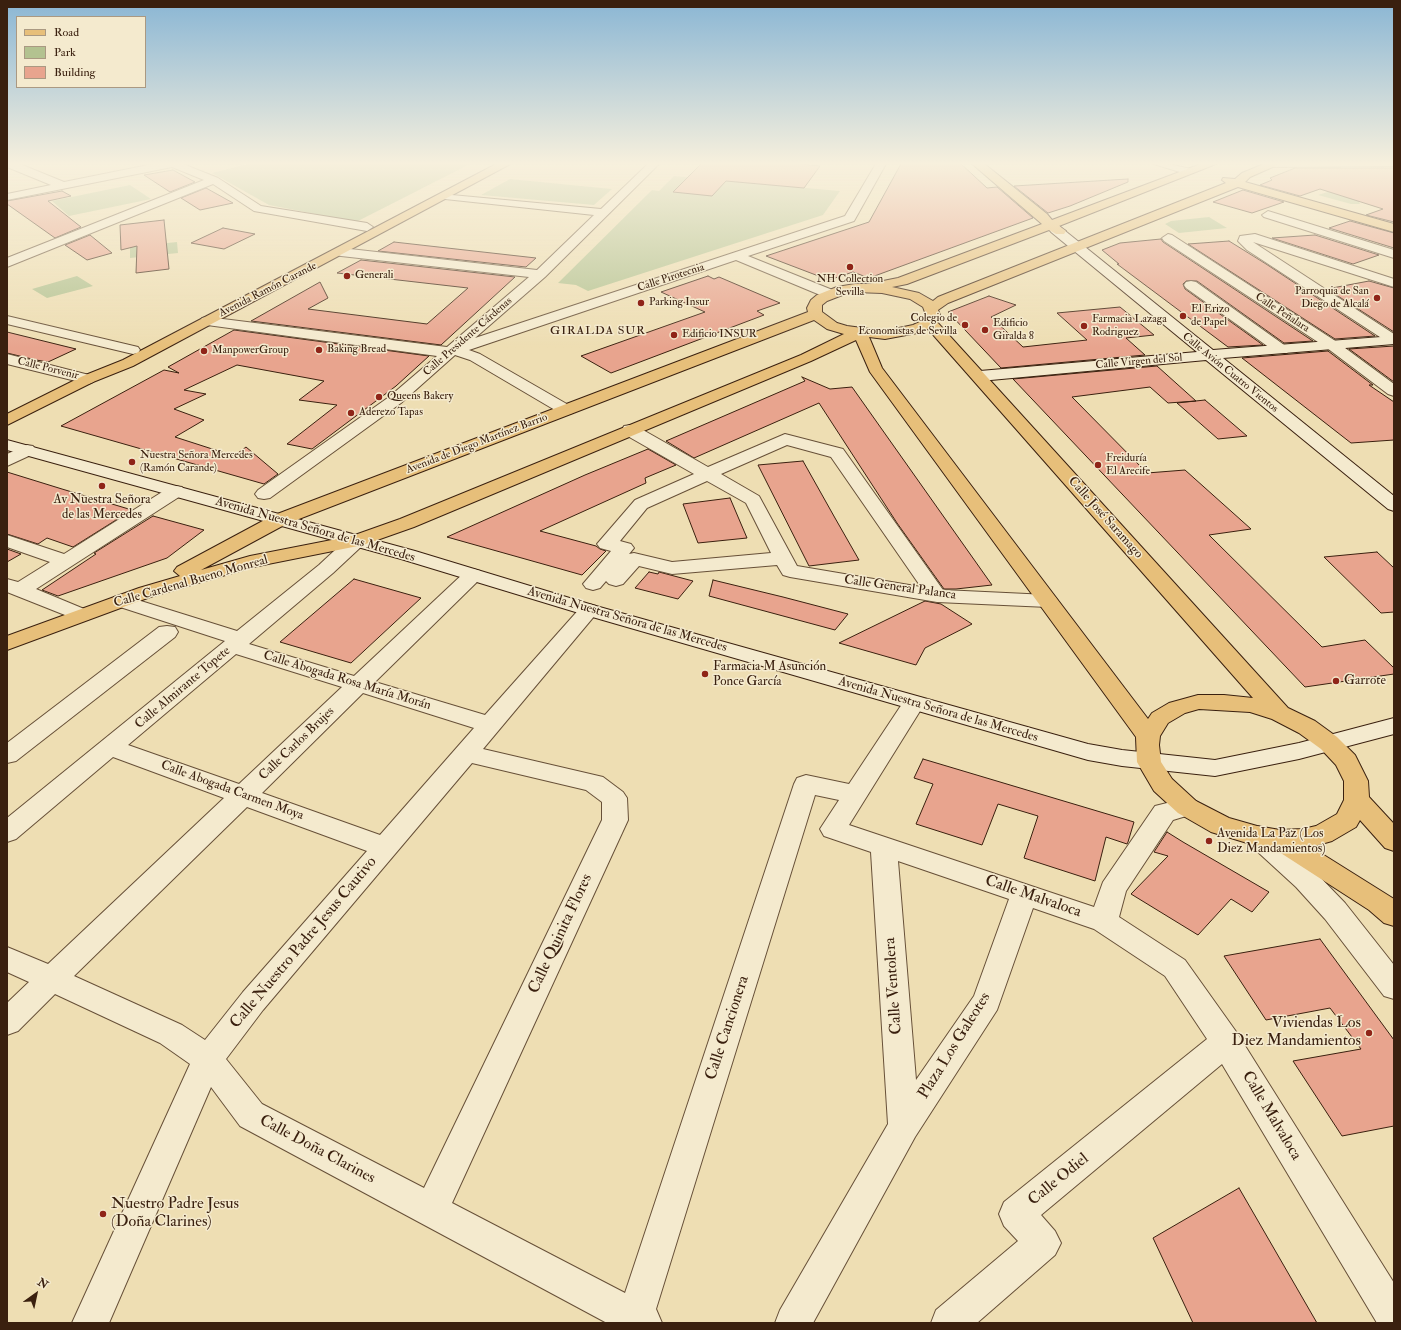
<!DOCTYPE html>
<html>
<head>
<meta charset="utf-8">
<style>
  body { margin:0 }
  #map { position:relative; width:1401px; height:1330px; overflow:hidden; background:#eedeb3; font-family:"IM FELL Double Pica",serif }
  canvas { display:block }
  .frame { position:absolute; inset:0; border:8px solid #3a200f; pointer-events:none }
  .legend { position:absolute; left:16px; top:16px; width:130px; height:72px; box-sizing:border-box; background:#f4eace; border:1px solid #aa9982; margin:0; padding:5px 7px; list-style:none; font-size:12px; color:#3a200f }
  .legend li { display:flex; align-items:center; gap:8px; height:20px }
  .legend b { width:20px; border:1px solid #aa9982 }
  .north { position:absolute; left:16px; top:1274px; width:40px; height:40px; -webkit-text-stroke:3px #f4eace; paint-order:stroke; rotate:33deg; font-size:11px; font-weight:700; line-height:16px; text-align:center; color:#3a200f }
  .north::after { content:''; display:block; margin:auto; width:14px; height:18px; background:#3a200f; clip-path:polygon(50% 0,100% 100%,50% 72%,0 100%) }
</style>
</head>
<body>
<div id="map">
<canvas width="1401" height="1330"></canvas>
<div class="frame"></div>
<ul class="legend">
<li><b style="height:5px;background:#e7bf7a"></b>Road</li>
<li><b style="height:11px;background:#b3c290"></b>Park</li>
<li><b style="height:11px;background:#e8a48e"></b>Building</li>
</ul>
<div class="north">N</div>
</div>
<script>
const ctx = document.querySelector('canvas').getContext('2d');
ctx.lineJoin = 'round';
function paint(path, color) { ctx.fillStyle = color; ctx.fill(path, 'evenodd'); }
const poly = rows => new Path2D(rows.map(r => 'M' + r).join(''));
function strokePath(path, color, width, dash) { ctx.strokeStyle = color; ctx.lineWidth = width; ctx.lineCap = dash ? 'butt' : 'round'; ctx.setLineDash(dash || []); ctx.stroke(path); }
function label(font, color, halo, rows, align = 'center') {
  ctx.font = font + ' "IM FELL Double Pica",serif'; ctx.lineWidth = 3; ctx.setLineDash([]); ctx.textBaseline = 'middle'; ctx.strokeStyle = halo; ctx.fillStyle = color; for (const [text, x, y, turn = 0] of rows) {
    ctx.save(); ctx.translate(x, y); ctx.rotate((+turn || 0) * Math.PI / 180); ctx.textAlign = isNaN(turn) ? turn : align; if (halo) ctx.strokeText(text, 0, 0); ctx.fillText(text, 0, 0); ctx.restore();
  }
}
paint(poly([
  [255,162,474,162,356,222,269,205,212,173],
  [674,176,840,191,823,215,588,291,576,285,558,283,652,190,659,191],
  [510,179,612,189,594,205,481,195],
  [130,185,151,199,69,216,52,201],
  [1346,186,1358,198,1360,204,1351,204,1318,195],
  [1209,217,1227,228,1179,233,1165,224,1171,221],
  [177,242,178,253,130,258,130,247],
  [77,276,93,286,47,298,32,289]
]), '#b3c290');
const building = poly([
  [703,162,781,162,820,166,804,188,726,181,712,196,673,192,703,162],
  [902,162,959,162,987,188,997,187,1033,218,869,278,853,272,829,280,766,256,869,222,902,162],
  [1295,168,1394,168,1394,222,1366,215,1383,209,1320,189,1300,196,1260,185,1272,180,1270,178,1295,168],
  [173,170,195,182,170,192,144,175,173,170],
  [1128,179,1128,182,1070,206,1048,213,1014,186,1128,179],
  [206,188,233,203,200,210,181,198,206,188],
  [1243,190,1284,202,1252,213,1213,202,1243,190],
  [62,191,71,196,48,201,81,227,55,238,7,204,7,201,62,191],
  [164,220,169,269,136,273,137,246,121,250,120,225,164,220],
  [1350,221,1394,233,1394,248,1329,228,1350,221],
  [223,228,255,234,224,249,191,243,223,228],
  [90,235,112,253,87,260,65,245,90,235],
  [1315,235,1379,255,1353,264,1272,238,1315,235],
  [1161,239,1163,242,1313,341,1284,343,1197,281,1186,281,1183,284,1185,289,1263,345,1228,347,1117,264,1119,264,1102,250,1120,243,1161,239],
  [1229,241,1266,264,1375,336,1335,339,1188,244,1229,241],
  [394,242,536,258,526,267,378,251,394,242],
  [361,260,515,277,441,345,251,321,320,282,328,298,308,309,427,324,468,288,337,273,361,260],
  [708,276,714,279,719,277,780,303,757,311,764,315,611,373,581,356,705,312,661,292,708,276],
  [1369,281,1394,288,1394,332,1327,289,1369,281],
  [989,296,1016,305,991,317,1023,347,1087,340,1057,313,1120,307,1154,335,1126,338,1145,355,1001,368,948,312,989,296],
  [234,330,429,356,396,386,312,449,287,444,337,405,299,400,324,381,237,365,184,390,206,394,174,409,204,420,175,437,234,456,246,447,278,474,264,484,61,426,164,370,179,373,168,367,234,330],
  [7,332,76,349,48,362,36,360,7,353,7,332],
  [1394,346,1394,382,1349,349,1394,346],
  [1328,351,1373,385,1369,385,1394,402,1394,440,1351,443,1242,358,1328,351],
  [1157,366,1196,401,1168,403,1150,387,1072,397,1147,473,1185,470,1251,529,1209,535,1322,647,1365,640,1394,668,1394,674,1305,687,1013,379,1157,366],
  [802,377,830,389,852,387,992,585,956,589,944,589,897,523,819,403,694,458,666,441,805,381,802,377],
  [1205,400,1247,436,1218,439,1177,403,1205,400],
  [648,449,676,465,645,478,646,483,540,531,596,546,600,549,606,551,582,575,447,537,585,475,648,449],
  [803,461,835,518,859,560,809,566,758,465,803,461],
  [7,472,62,489,132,510,73,547,47,538,38,544,7,534,7,472],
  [730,498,747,538,698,543,683,504,730,498],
  [153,516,204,530,167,558,58,596,42,590,96,554,94,553,153,516],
  [7,549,21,554,7,562,7,549],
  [1377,552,1394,568,1394,612,1381,613,1324,557,1377,552],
  [649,572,658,574,659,572,693,581,678,599,635,588,649,572],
  [354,579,421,598,351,663,280,642,354,579],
  [713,580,783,597,848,614,835,630,709,596,713,580],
  [925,601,941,604,972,624,925,648,916,665,839,643,925,601],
  [923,759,1134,822,1128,842,1127,844,1106,837,1095,881,1024,858,1038,816,998,804,982,845,916,824,933,784,914,778,923,759],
  [1167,832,1183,842,1269,892,1252,912,1231,899,1198,935,1131,894,1168,856,1154,852,1167,832],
  [1320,939,1394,1040,1394,1126,1342,1136,1293,1061,1361,1049,1330,1008,1266,1020,1224,956,1320,939],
  [1239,1188,1317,1323,1193,1323,1153,1238,1239,1188]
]);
paint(building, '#e8a48e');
strokePath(building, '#3a200f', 1);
const lane = poly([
  [1147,162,1159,162,1196,170,1193,172,1180,172,1147,162]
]);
const street = poly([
  [7,162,15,162,64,182,163,162,178,162,218,178,261,206,367,223,373,227,367,231,254,211,213,184,7,267,7,258,204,180,172,167,7,200,7,194,51,185,7,167,7,162],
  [650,162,661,162,545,277,475,338,845,216,877,162,887,162,854,221,748,256,835,291,837,294,835,297,825,297,736,260,469,350,480,354,572,407,574,410,572,413,566,415,560,413,470,360,455,355,401,403,270,498,264,499,258,498,255,494,258,490,389,397,437,356,207,325,202,324,200,321,202,318,207,317,447,347,529,277,341,256,337,255,335,252,337,249,341,248,537,270,594,215,445,199,441,198,439,196,441,194,601,209,650,162],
  [1271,162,1394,162,1394,166,1275,167,1271,166,1271,162],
  [1268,211,1394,250,1394,258,1264,217,1262,215,1268,211],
  [1168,234,1172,235,1337,342,1394,384,1394,396,1388,394,1327,348,1164,241,1162,238,1168,234],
  [1255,234,1394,279,1394,287,1253,242,1394,334,1394,344,1389,343,1247,250,1238,241,1240,236,1255,234],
  [1191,281,1196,282,1287,347,1289,350,1287,353,1277,353,1186,288,1184,285,1186,282,1191,281],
  [7,316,138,347,140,350,138,353,133,354,7,324,7,316],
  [7,354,93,376,96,379,93,382,88,384,7,364,7,354],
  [630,425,636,426,708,467,785,434,843,449,943,590,1048,595,1055,597,1058,601,1055,605,1048,607,937,602,790,577,783,575,777,565,672,574,639,566,623,584,616,586,609,584,606,581,600,588,593,590,586,588,583,584,611,551,600,548,597,544,635,500,694,474,624,434,622,430,624,426,630,425],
  [787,445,831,457,921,587,797,566,759,496,721,474,787,445],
  [707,481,746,503,771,553,672,562,634,553,629,554,634,548,631,544,620,541,647,508,707,481],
  [27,445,33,446,36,450,33,454,7,466,7,454,27,445],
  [176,486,182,487,185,491,182,495,36,589,89,611,92,615,89,619,82,621,75,619,7,592,7,579,18,582,50,562,7,547,7,535,64,554,170,487,176,486],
  [356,535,363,537,366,541,363,545,333,573,249,644,354,676,466,571,473,569,480,571,483,575,480,579,375,682,485,715,582,606,589,604,596,606,599,610,596,614,483,749,603,777,623,792,627,798,628,820,452,1203,625,1293,794,784,797,778,806,775,849,784,906,698,914,696,922,698,925,703,849,825,1094,907,1103,882,1155,806,1187,798,1196,801,1200,807,1196,813,1173,820,1126,891,1119,917,1185,960,1237,1033,1394,1283,1394,1323,1377,1323,1222,1064,1041,1215,1055,1231,1061,1243,1055,1255,977,1323,931,1323,936,1310,1018,1241,1004,1226,999,1214,1004,1202,1207,1039,1165,976,1094,929,1033,908,997,1010,915,1137,813,1323,775,1323,780,1310,888,1124,871,852,824,836,820,829,839,800,815,795,656,1309,662,1323,607,1323,240,1126,211,1087,109,1323,72,1323,190,1064,160,1043,55,994,18,1031,7,1035,7,1003,29,982,7,972,7,947,48,964,224,798,113,757,16,839,7,842,7,818,225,641,114,605,111,601,114,597,121,595,128,597,237,631,319,565,349,537,356,535],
  [236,654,342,687,239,784,128,745,236,654],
  [363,693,474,728,380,835,262,793,363,693],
  [472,763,586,790,602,802,602,820,424,1188,262,1104,226,1059,263,1010,472,763],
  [247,807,367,851,243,992,205,1040,182,1025,74,976,247,807],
  [898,861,1009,899,974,996,916,1080,898,861],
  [167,626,175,627,178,632,175,637,16,761,7,763,7,743,159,627,167,626],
  [1257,826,1266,829,1316,873,1345,903,1394,965,1394,999,1384,996,1325,919,1296,887,1248,843,1244,836,1248,829,1257,826]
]);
const secondary = poly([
  [1055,225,1059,226,1213,350,1394,336,1394,344,1223,358,1394,496,1394,511,1388,509,1206,360,980,381,975,379,972,376,975,373,980,371,1197,352,1051,232,1049,229,1051,226,1055,225],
  [7,440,415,551,596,606,1088,744,1122,750,1215,760,1299,743,1394,718,1394,734,1299,759,1215,776,1122,766,1088,760,582,614,401,559,7,450,7,440]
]);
const primary = poly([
  [500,162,514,162,133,366,93,382,7,425,7,414,83,376,123,360,500,162],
  [970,162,982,162,1047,214,1052,220,1206,162,1221,162,1059,226,1066,231,1064,234,1056,234,1049,230,907,284,892,287,919,293,933,301,938,297,1226,183,1222,180,1223,178,1235,179,1242,173,1269,162,1284,162,1250,177,1245,182,1394,224,1394,232,1238,187,948,303,938,310,940,315,937,322,1288,708,1315,721,1337,737,1355,755,1368,781,1369,797,1394,824,1394,851,1385,848,1360,820,1356,827,1332,841,1311,847,1394,899,1394,926,1384,923,1369,910,1273,848,1257,846,1211,832,1178,813,1154,791,1137,762,1136,737,870,372,856,340,811,361,414,527,363,545,253,567,153,596,7,650,7,636,139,588,180,576,174,571,177,567,272,516,808,312,807,308,811,300,817,295,837,287,855,284,868,284,898,278,1042,224,970,162],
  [855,292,882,293,910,299,923,307,926,315,924,320,913,325,885,331,847,326,837,323,822,312,822,305,827,301,845,294,855,292],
  [814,320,827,329,844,334,801,355,400,519,352,536,250,556,201,570,286,524,814,320],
  [928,329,1253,698,1224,695,1198,695,1169,703,1152,713,1148,719,882,368,869,337,885,339,917,333,928,329],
  [1199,709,1250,712,1272,719,1299,733,1321,749,1336,765,1344,781,1344,800,1337,814,1316,826,1303,829,1280,830,1257,826,1229,818,1196,801,1172,779,1161,762,1159,745,1160,736,1168,723,1185,713,1199,709]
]);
strokePath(lane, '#675038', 2);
strokePath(street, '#675038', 2);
strokePath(secondary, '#3a200f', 2);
strokePath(primary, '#3a200f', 2);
paint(lane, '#f4eace');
paint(street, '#f4eace');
paint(secondary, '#f4eace');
paint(primary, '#e7bf7a');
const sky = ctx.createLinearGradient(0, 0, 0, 348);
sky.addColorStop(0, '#8ab6d4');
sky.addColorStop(0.47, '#f7f0dd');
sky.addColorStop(1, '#f7f0dd00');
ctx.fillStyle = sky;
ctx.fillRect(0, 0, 1401, 348);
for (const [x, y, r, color] of [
  [850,267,4,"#8f2418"],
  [347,276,4,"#8f2418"],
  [1377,298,4,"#8f2418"],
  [641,303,4,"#8f2418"],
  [1183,316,4,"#8f2418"],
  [965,325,4,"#8f2418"],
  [1084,326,4,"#8f2418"],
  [985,330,4,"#8f2418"],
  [674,335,4,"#8f2418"],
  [319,350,4,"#8f2418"],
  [204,351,4,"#8f2418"],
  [379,397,4,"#8f2418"],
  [351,413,4,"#8f2418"],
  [132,462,4,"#8f2418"],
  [1098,465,4,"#8f2418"],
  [102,486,4,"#8f2418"],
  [705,674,4,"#8f2418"],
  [1336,681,4,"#8f2418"],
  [1209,841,4,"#8f2418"],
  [1369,1033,4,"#8f2418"],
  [103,1214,4,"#8f2418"]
]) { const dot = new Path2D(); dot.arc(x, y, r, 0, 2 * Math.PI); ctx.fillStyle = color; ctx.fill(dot); strokePath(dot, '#f4eace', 1.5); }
label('11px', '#3a200f', '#f4eace', [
  ["Generali",355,276],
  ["NH Collection",850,280,"center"],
  ["Sevilla",850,293,"center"],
  ["Parroquia de San",1369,292,"right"],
  ["Diego de Alcalá",1369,305,"right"],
  ["Parking Insur",649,303],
  ["El Erizo",1191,310],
  ["de Papel",1191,323],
  ["Colegio de",957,319,"right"],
  ["Economistas de Sevilla",957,332,"right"],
  ["Farmacia Lazaga",1092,320],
  ["Rodriguez",1092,333],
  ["Edificio",993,324],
  ["Giralda 8",993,337],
  ["Edificio INSUR",682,335],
  ["Baking Bread",327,350],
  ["ManpowerGroup",212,351],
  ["Queens Bakery",387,397],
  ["Aderezo Tapas",359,413],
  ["Nuestra Señora Mercedes",140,456],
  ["(Ramón Carande)",140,469],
  ["Freiduría",1106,459],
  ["El Arecife",1106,472]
], 'left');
label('11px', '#3a200f', '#f4eace', [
  ["Calle Pirotecnia",671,278,-18],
  ["Avenida Ramón Carande",268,290,-27],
  ["Calle Peñalara",1282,313,33],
  ["Calle Presidente Cárdenas",468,337,-41],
  ["Calle Virgen del Sol",1139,362,-5],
  ["Calle Porvenir",48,369,14],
  ["Calle Avión Cuatro Vientos",1230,373,39],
  ["Avenida de Diego Martínez Barrio",477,444,-21]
]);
ctx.letterSpacing = '1px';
label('12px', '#3a200f', '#f4eace', [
  ["GIRALDA SUR",598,331]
]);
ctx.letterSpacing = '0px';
label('13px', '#3a200f', '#f4eace', [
  ["Av Nuestra Señora",102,500,"center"],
  ["de las Mercedes",102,515,"center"],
  ["Farmacia M Asunción",713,667],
  ["Ponce García",713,682],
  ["Garrote",1344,681],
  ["Avenida La Paz (Los",1217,834],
  ["Diez Mandamientos)",1217,849]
], 'left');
label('13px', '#3a200f', '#f4eace', [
  ["Calle José Saramago",1105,518,48],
  ["Avenida Nuestra Señora de las Mercedes",315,530,16],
  ["Calle Cardenal Bueno Monreal",191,582,-16],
  ["Calle General Palanca",900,588,8],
  ["Avenida Nuestra Señora de las Mercedes",627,620,16],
  ["Calle Abogada Rosa María Morán",347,681,17],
  ["Calle Almirante Topete",183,688,-40],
  ["Avenida Nuestra Señora de las Mercedes",938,710,16],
  ["Calle Carlos Brujes",297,744,-44],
  ["Calle Abogada Carmen Moya",232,791,20]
]);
label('16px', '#3a200f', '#f4eace', [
  ["Calle Malvaloca",1033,897,19],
  ["Calle Quinita Flores",561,934,-65],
  ["Calle Nuestro Padre Jesus Cautivo",304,943,-50],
  ["Calle Ventolera",894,986,-94],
  ["Calle Cancionera",728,1028,-72],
  ["Plaza Los Galeotes",955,1046,-58],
  ["Calle Malvaloca",1271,1116,59],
  ["Calle Doña Clarines",317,1150,28],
  ["Calle Odiel",1059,1180,-39]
]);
label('16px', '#3a200f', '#f4eace', [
  ["Viviendas Los",1361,1024],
  ["Diez Mandamientos",1361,1042],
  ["Nuestro Padre Jesus",111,1205,"left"],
  ["(Doña Clarines)",111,1223,"left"]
], 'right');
</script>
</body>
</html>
